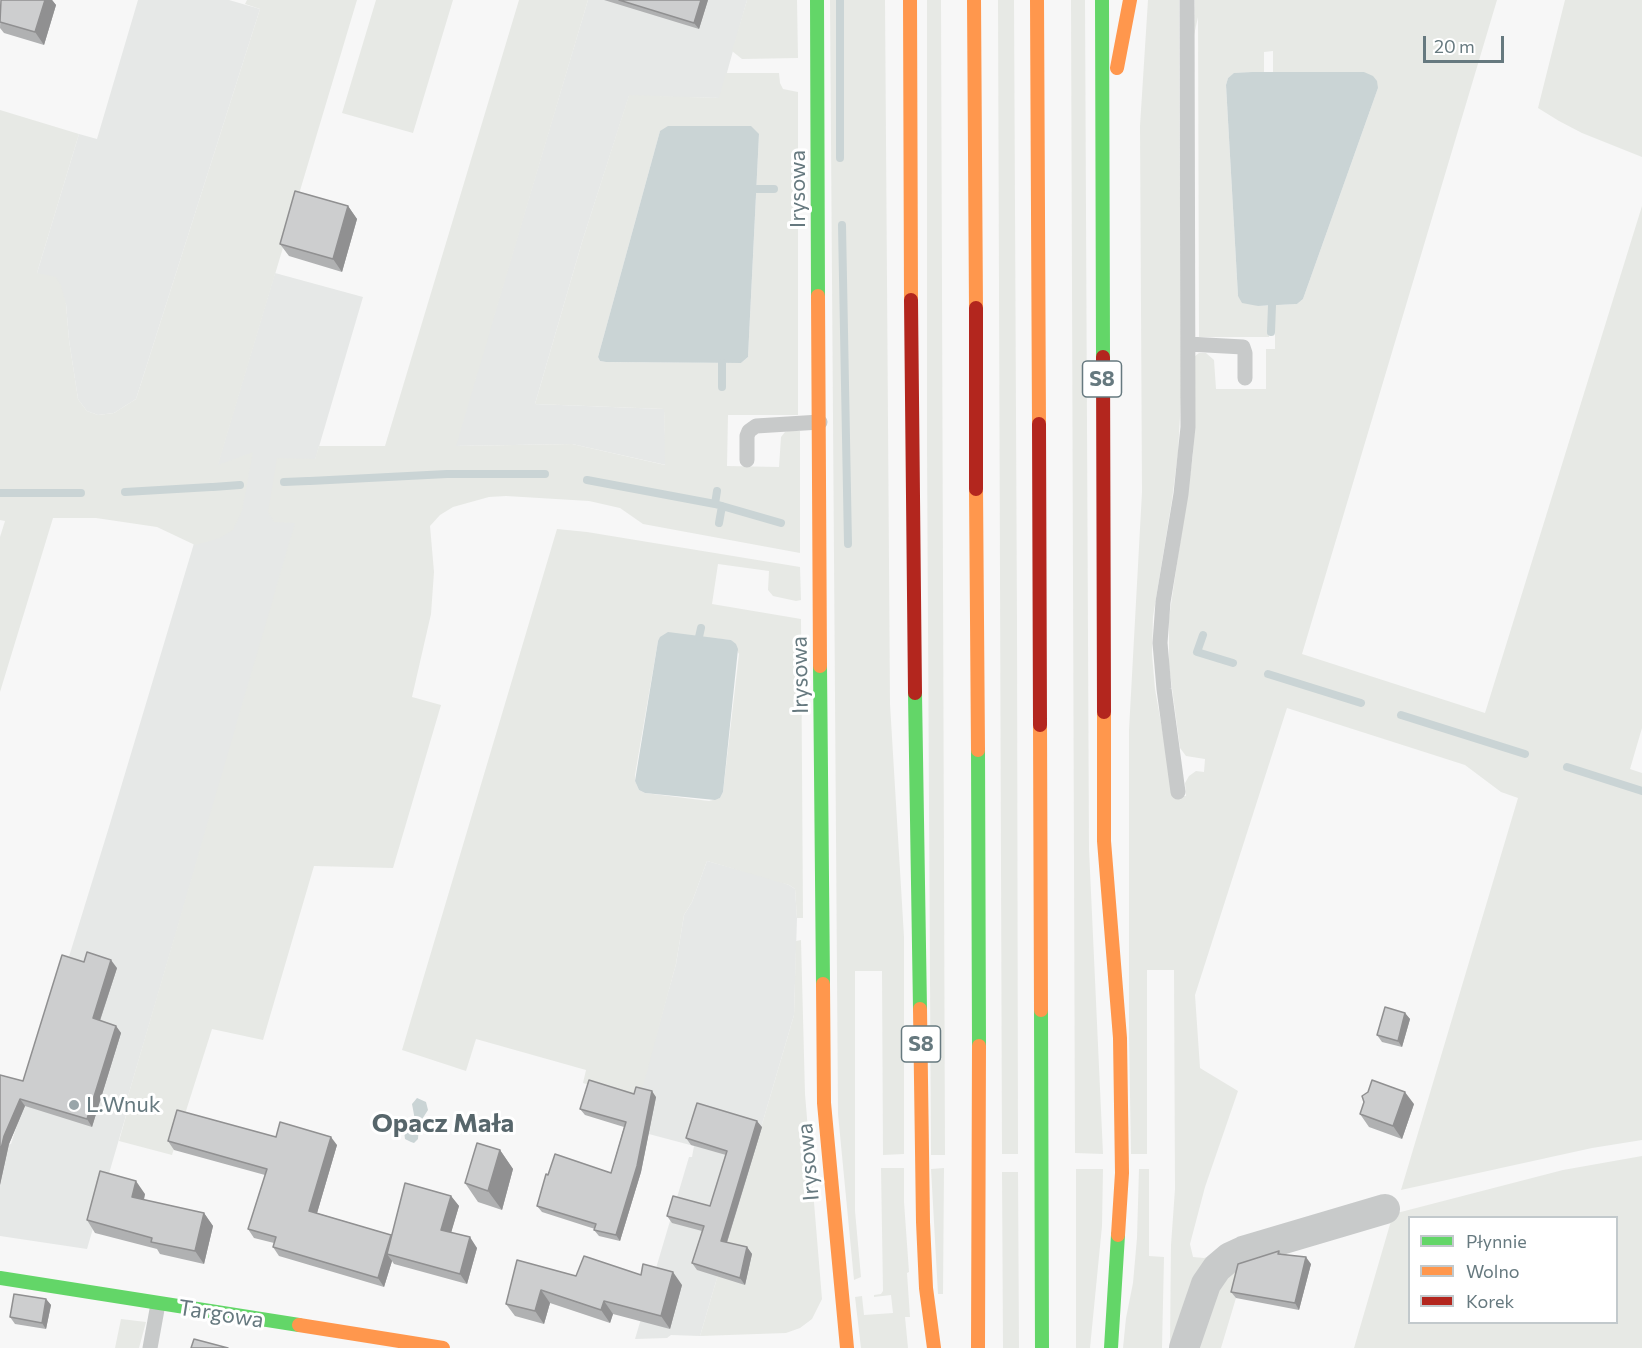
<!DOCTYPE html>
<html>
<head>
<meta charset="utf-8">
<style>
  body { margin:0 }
  #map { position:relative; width:1642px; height:1348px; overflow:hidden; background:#f7f7f7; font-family:Commissioner,sans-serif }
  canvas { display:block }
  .legend { position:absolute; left:1408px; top:1216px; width:210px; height:108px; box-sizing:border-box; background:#fff; border:2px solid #c2c9cc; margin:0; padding:8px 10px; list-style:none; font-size:18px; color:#66797f }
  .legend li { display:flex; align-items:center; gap:12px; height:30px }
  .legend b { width:30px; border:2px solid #c2c9cc }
  .scale { position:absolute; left:1423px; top:36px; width:81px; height:27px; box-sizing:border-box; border:3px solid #66797f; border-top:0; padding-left:8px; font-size:18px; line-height:21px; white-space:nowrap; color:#66797f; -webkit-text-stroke:4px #fff; paint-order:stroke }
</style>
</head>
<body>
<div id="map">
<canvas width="1642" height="1348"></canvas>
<ul class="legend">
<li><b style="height:8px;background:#63d668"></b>Płynnie</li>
<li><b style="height:8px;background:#ff974d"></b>Wolno</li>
<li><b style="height:8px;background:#b3261e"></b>Korek</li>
</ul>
<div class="scale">20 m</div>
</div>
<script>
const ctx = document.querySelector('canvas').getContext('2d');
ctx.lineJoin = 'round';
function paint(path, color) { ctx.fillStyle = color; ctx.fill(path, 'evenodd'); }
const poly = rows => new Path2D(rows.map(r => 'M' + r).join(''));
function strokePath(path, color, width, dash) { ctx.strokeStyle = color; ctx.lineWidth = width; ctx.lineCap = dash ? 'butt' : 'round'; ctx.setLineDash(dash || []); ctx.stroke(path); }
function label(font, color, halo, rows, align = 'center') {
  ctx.font = font + ' Commissioner,sans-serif'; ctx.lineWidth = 6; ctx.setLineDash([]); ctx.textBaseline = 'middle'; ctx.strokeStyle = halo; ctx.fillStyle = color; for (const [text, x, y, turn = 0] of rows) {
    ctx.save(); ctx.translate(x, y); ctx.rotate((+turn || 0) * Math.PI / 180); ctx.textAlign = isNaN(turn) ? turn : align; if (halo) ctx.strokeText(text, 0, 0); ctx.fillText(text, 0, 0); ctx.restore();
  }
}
paint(poly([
  [138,0,229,0,260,9,136,399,114,413,98,415,87,411,78,399,69,340,66,304,37,273,79,134,97,139],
  [588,0,747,0,720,98,629,96,582,242,535,404,664,409,666,465,572,444,455,446],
  [275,273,363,297,126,1103,129,1105,87,1249,0,1236,0,1185,9,1144,11,1144,22,1109,109,827],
  [707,861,776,880,789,885,795,889,797,918,794,1015,700,1336,671,1335,667,1338,635,1339,689,1157,692,1157,694,1146,630,1129,676,964,684,915,692,902]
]), '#e6e8e7');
paint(poly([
  [247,0,357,0,218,465,253,452,242,511,233,530,220,538,195,545,157,527,96,518,53,518,0,692,0,537,5,521,0,520,0,110,79,134,37,273,56,277,61,285,66,304,69,340,78,399,87,411,98,415,114,413,136,399,260,9,245,4],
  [376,0,453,0,413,133,342,113],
  [519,0,588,0,456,446,572,444,665,465,664,409,535,404,582,242,629,95,719,98,726,73,779,73,780,83,783,89,798,92,798,415,728,415,727,466,779,467,781,437,785,432,791,430,800,431,800,553,643,524,620,508,589,501,506,496,489,497,453,507,440,515,430,526,434,572,431,614,412,697,441,705,393,868,314,866,263,1040,212,1029,172,1155,119,1141,129,1105,126,1103,295,523,274,522,268,512,277,458,315,459,319,446,385,446],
  [660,131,759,134,748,357,741,363,606,362,600,361,598,357],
  [747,0,797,0,798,58,742,59,732,51],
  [830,0,885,0,890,704,904,937,904,1154,883,1155,882,971,855,971,855,1211,861,1277,854,1280,838,1114],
  [927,0,941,0,945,1155,931,1155,927,449],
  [998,0,1014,0,1017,624,1018,1154,1002,1154],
  [1071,0,1085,0,1089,849,1103,1154,1075,1153],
  [1148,0,1179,0,1181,398,1178,453,1172,500,1153,617,1152,654,1155,689,1174,796,1186,796,1185,783,1189,776,1196,771,1204,772,1205,759,1186,756,1180,748,1169,666,1169,618,1193,454,1195,356,1199,353,1206,353,1214,360,1216,389,1266,389,1266,349,1275,349,1275,305,1297,304,1303,299,1378,88,1364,72,1273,72,1273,51,1264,52,1264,72,1235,73,1228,78,1226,85,1238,296,1258,306,1268,306,1269,337,1199,337,1198,17,1194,35,1195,0,1497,0,1302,654,1485,713,1642,206,1642,728,1630,769,1642,773,1642,1140,1592,1148,1401,1190,1518,798,1501,792,1465,765,1287,708,1195,995,1200,1068,1238,1091,1205,1187,1190,1244,1193,1257,1204,1258,1222,1252,1170,1348,1171,1245,1175,1189,1174,970,1147,970,1147,1154,1131,1154,1129,1037,1129,730,1142,492,1140,126],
  [1565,0,1642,0,1642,157,1582,133,1559,121,1538,108],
  [557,529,587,532,800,567,801,600,796,601,773,596,768,590,769,571,718,564,712,604,801,619,803,918,797,918,795,889,789,885,707,861,692,902,684,915,676,964,639,1101,583,1083,586,1070,476,1039,466,1071,402,1050],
  [699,637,731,640,739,654,723,792,720,798,709,801,645,793,639,790,635,781,635,775,658,641],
  [801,940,805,1094,822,1299,812,1319,800,1328,786,1333,700,1336,794,1015,796,941],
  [1642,1156,1642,1348,1354,1348,1393,1214,1563,1170],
  [1410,1218,1616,1218,1616,1322,1410,1322],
  [881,1168,904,1168,904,1202,909,1272,907,1273,910,1317,905,1317,908,1348,861,1348,855,1297,862,1296,864,1315,893,1313,891,1295,874,1297,874,1295,881,1294,883,1291],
  [944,1168,943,1294,938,1294,931,1169],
  [1076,1169,1103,1169,1102,1226,1090,1348,1076,1348],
  [1139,1169,1149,1169,1149,1256,1164,1257,1162,1348,1123,1348,1126,1318,1133,1283,1137,1238],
  [1002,1172,1018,1172,1019,1348,1003,1348],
  [1245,1256,1236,1298,1221,1348,1192,1348,1211,1292],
  [121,1319,146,1322,139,1348,115,1348]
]), '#e7e9e5');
paint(poly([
  [1252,72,1364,72,1373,76,1377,81,1378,88,1303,299,1297,304,1258,306,1242,303,1238,296,1226,85,1228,78,1234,73],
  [668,126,751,126,759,134,748,357,741,363,606,362,600,361,598,357,660,131],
  [668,632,731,640,736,644,738,649,723,792,720,798,715,800,645,793,639,790,635,781,658,641,660,637],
  [417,1098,426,1102,428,1110,419,1124,418,1139,414,1143,411,1142,405,1139,404,1131,415,1120,412,1104]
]), '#cad4d5');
strokePath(poly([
  [840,0,840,158],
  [757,189,774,189],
  [842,225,848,544],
  [1271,332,1272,305],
  [722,387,722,363],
  [587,480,715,504,781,523],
  [310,481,447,474,545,474],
  [284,482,308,481],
  [213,487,240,485],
  [125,492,211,487],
  [0,493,81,493],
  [715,504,717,491],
  [719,523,722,506],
  [1203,635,1197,652,1233,663],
  [699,637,701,628],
  [1268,674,1361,703],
  [1401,715,1525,754],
  [1567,767,1642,791]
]), '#cad4d5', 8);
strokePath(poly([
  [1188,344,1243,347,1245,353,1245,378],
  [747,460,747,436,749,431,756,426,820,422],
  [1178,792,1164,689,1160,643,1163,602,1181,494,1188,427,1187,0],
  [150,1348,158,1304]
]), '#c8caca', 15);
strokePath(poly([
  [1184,1348,1206,1284,1217,1268,1230,1257,1243,1251,1385,1209]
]), '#c8caca', 30);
strokePath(poly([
  [817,0,818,296],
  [1102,0,1103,357],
  [820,666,823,984],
  [915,693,920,1009],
  [978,750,979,1046],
  [1041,1010,1042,1348],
  [0,1278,299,1325],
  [1111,1348,1118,1235]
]), '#63d668', 14);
strokePath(poly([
  [910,0,911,300],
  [974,0,976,308],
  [1037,0,1039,424],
  [1117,68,1130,0],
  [818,296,820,666],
  [976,489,978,750],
  [1104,712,1104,841,1120,1038,1122,1173,1118,1235],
  [1040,725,1041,1010],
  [823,984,824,1103,847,1348],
  [920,1009,923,1222,926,1288,934,1348],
  [299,1325,443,1348],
  [978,1348,979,1046]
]), '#ff974d', 14);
strokePath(poly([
  [911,300,915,693],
  [976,308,976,489],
  [1103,357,1104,712],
  [1039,424,1040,725]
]), '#b3261e', 14);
paint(poly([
  [1,0,52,0,56,5,44,45,4,33,0,28],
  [604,0,708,0,699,29],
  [348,206,357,219,342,272,289,256,280,244],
  [84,962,117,968,100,1021,116,1026,121,1033,92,1127,25,1106,9,1144,0,1185,0,1075,23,1081],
  [1405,1013,1410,1019,1402,1047,1382,1042,1377,1035],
  [634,1094,656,1097,641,1172,620,1241,599,1236,594,1230,595,1229,542,1212,537,1206,548,1175,611,1173,624,1127,585,1115,580,1109],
  [1414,1104,1402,1139,1369,1127,1360,1114],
  [762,1127,727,1243,747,1247,752,1254,745,1285,697,1270,692,1263,702,1231,672,1223,667,1216,710,1206,726,1155,691,1145,686,1138],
  [276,1137,337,1145,317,1213,391,1235,451,1196,459,1206,451,1232,477,1248,467,1284,394,1264,392,1261,384,1287,279,1256,273,1247,274,1243,254,1238,248,1229,265,1175,174,1150,168,1141],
  [500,1150,513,1169,502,1210,478,1202,465,1183],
  [145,1194,144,1200,204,1213,213,1226,204,1264,160,1254,157,1249,95,1233,87,1220],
  [1279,1251,1281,1254,1311,1264,1299,1310,1236,1298,1231,1292],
  [641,1275,682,1285,670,1329,613,1314,610,1323,550,1303,544,1324,515,1316,506,1304,576,1276],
  [46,1299,51,1305,46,1329,15,1324,10,1317]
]), '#b0b1b2');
paint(poly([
  [45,0,52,0,56,5,44,45,35,32],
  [701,0,708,0,699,29,694,23],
  [348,206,357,219,342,272,333,259],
  [111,960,117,968,98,1026,93,1018],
  [1405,1013,1410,1019,1402,1047,1398,1041],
  [116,1026,121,1033,92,1127,87,1119],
  [652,1091,656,1097,641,1172,620,1241,616,1235],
  [1405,1092,1414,1104,1402,1139,1393,1126],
  [20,1099,25,1106,9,1144,0,1185,0,1153,4,1136],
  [757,1121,762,1127,725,1248,721,1241],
  [331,1137,337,1145,315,1220,309,1211],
  [500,1150,513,1169,502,1210,488,1191],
  [136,1181,145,1194,141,1210,132,1197],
  [451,1196,459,1206,449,1240,441,1230],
  [204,1213,213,1226,204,1264,195,1251],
  [391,1235,387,1254,392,1261,384,1287,378,1278],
  [470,1237,477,1248,467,1284,460,1274],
  [747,1247,752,1254,745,1285,740,1278],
  [1306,1257,1311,1264,1299,1310,1295,1303],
  [673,1272,682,1285,670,1329,661,1316],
  [541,1290,550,1303,544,1324,535,1311],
  [46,1299,51,1305,46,1329,42,1323],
  [604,1301,613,1314,610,1323,601,1310]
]), '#909091');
const building = poly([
  [1,0,45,0,35,32,0,22,1,0],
  [619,0,701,0,694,23,619,0],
  [295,191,348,206,333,259,280,244,295,191],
  [87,952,111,960,93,1018,116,1026,87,1119,20,1099,4,1136,0,1153,0,1075,23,1081,62,955,84,962,87,952],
  [1385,1007,1405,1013,1398,1041,1377,1035,1385,1007],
  [589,1080,634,1094,636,1087,652,1091,637,1166,616,1235,594,1230,596,1224,537,1206,546,1174,548,1175,555,1154,611,1173,626,1122,580,1109,589,1080],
  [1372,1080,1405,1092,1393,1126,1360,1114,1364,1102,1362,1096,1368,1092,1372,1080],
  [697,1103,757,1121,721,1241,747,1247,740,1278,692,1263,704,1226,667,1216,673,1196,710,1206,727,1151,686,1138,697,1103],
  [177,1110,276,1137,280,1122,331,1137,309,1211,391,1235,378,1278,273,1247,276,1237,248,1229,267,1169,168,1141,177,1110],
  [477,1143,500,1150,488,1191,465,1183,477,1143],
  [100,1171,136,1181,132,1197,204,1213,195,1251,151,1242,152,1238,87,1220,100,1171],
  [405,1183,451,1196,441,1230,470,1237,460,1274,387,1254,405,1183],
  [1279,1251,1278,1254,1306,1257,1295,1303,1231,1292,1238,1264,1279,1251],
  [584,1256,641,1275,643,1264,673,1272,661,1316,604,1301,601,1310,541,1290,535,1311,506,1304,517,1260,576,1276,584,1256],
  [14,1294,46,1299,42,1323,10,1317,14,1294],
  [194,1339,228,1348,191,1348,194,1339]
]);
paint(building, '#cdcecf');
strokePath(building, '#909091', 1.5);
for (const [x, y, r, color] of [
  [74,1105,6,"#99a5a9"]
]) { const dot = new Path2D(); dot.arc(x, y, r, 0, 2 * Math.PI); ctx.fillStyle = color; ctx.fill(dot); strokePath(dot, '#fff', 2); }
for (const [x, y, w] of [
  [1102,379,39],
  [921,1044,39]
]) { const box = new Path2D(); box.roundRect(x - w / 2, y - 18, w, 36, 4.5); ctx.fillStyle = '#fff'; ctx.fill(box); strokePath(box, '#66797f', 1.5); }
label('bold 21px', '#66797f', null, [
  ["S8",1102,379],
  ["S8",921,1044]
]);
label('22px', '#66797f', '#fff', [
  ["Irysowa",798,189,-90],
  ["Irysowa",800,675,-91],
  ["Irysowa",808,1162,-95],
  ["Targowa",221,1314,9]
]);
label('22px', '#66797f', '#fff', [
  ["L.Wnuk",86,1105]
], 'left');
label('bold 26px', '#57666b', '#fff', [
  ["Opacz Mała",443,1123]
]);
</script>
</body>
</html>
